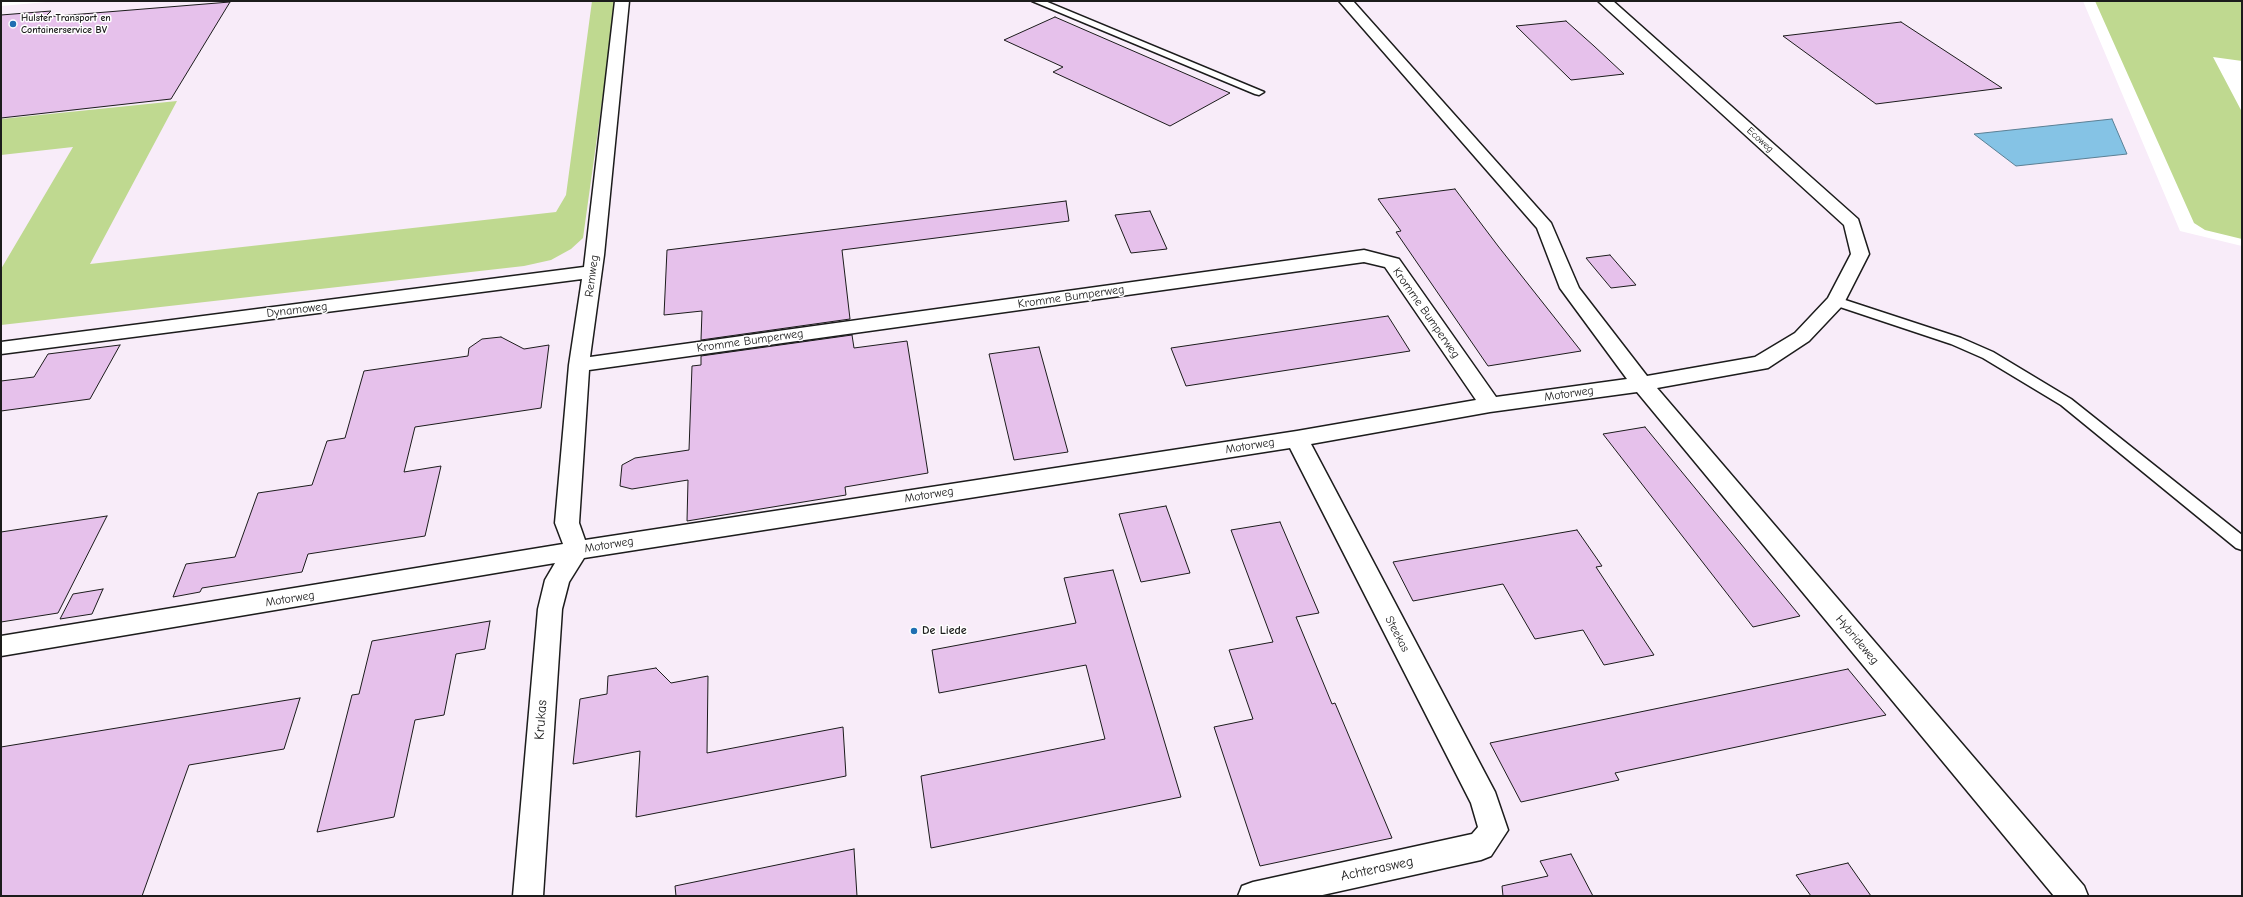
<!DOCTYPE html>
<html>
<head>
<meta charset="utf-8">
<style>
  body { margin:0 }
  #map { position:relative; width:2243px; height:897px; overflow:hidden; background:#fff; font-family:"Comic Neue",sans-serif }
  canvas { display:block }
  .frame { position:absolute; inset:0; border:2px solid #1c1c1c; pointer-events:none }
</style>
</head>
<body>
<div id="map">
<canvas width="2243" height="897"></canvas>
<div class="frame"></div>
</div>
<script>
const ctx = document.querySelector('canvas').getContext('2d');
ctx.lineJoin = 'round';
function paint(path, color) { ctx.fillStyle = color; ctx.fill(path, 'evenodd'); }
const poly = rows => new Path2D(rows.map(r => 'M' + r).join(''));
function strokePath(path, color, width, dash) { ctx.strokeStyle = color; ctx.lineWidth = width; ctx.lineCap = dash ? 'butt' : 'round'; ctx.setLineDash(dash || []); ctx.stroke(path); }
function label(font, color, halo, rows, align = 'center') {
  ctx.font = font + ' "Comic Neue",sans-serif'; ctx.lineWidth = 3; ctx.setLineDash([]); ctx.textBaseline = 'middle'; ctx.strokeStyle = halo; ctx.fillStyle = color; for (const [text, x, y, turn = 0] of rows) {
    ctx.save(); ctx.translate(x, y); ctx.rotate((+turn || 0) * Math.PI / 180); ctx.textAlign = isNaN(turn) ? turn : align; if (halo) ctx.strokeText(text, 0, 0); ctx.fillText(text, 0, 0); ctx.restore();
  }
}
paint(poly([
  [58,1,2083,1,2180,231,2242,246,2242,896,1,896,1,6]
]), '#f8ecf9');
paint(poly([
  [592,1,616,1,583,238,571,249,551,260,524,266,1,325,1,269,73,147,1,155,1,119,177,101,90,264,556,212,566,195],
  [2095,1,2242,1,2242,61,2213,57,2242,112,2242,239,2205,230,2194,223]
]), '#bfd990');
const water = poly([
  [2112,119,2127,154,2016,166,1974,134,2112,119]
]);
paint(water, '#85c3e5');
strokePath(water, '#5b8095', 1);
const building = poly([
  [230,2,171,99,1,118,1,15,51,11,45,17,230,2],
  [1055,17,1230,93,1170,126,1053,72,1063,67,1004,40,1055,17],
  [1566,21,1594,46,1624,74,1571,80,1516,26,1566,21],
  [1901,22,2002,88,1876,104,1783,36,1901,22],
  [1455,189,1498,246,1581,351,1488,366,1396,232,1401,231,1378,199,1455,189],
  [1066,201,1069,221,842,250,850,319,701,340,702,311,664,315,667,250,1066,201],
  [1150,211,1167,249,1131,253,1115,215,1150,211],
  [1610,255,1636,285,1611,288,1586,258,1610,255],
  [1388,316,1410,351,1186,386,1171,348,1388,316],
  [852,335,854,348,907,341,928,473,845,487,846,495,687,521,688,480,632,489,620,486,622,465,635,458,689,450,692,366,701,365,701,356,852,335],
  [501,337,524,349,549,345,541,408,415,427,404,472,441,466,425,536,308,554,302,572,202,588,200,592,173,597,186,564,235,557,258,493,312,485,327,441,345,438,364,371,468,356,469,348,482,339,501,337],
  [120,345,90,399,1,411,1,381,34,377,48,354,120,345],
  [1039,347,1068,452,1014,460,989,354,1039,347],
  [1645,427,1800,616,1753,627,1603,434,1645,427],
  [1166,506,1190,573,1141,582,1119,514,1166,506],
  [107,516,58,613,1,622,1,532,107,516],
  [1280,522,1319,613,1296,617,1332,704,1335,703,1392,838,1260,866,1214,727,1253,719,1229,650,1273,642,1231,530,1280,522],
  [1577,530,1602,566,1596,567,1654,655,1604,665,1583,630,1535,639,1503,584,1413,601,1393,562,1577,530],
  [1113,570,1181,797,931,848,921,776,1105,739,1086,665,939,693,932,650,1076,623,1064,578,1113,570],
  [103,589,92,614,60,619,73,594,103,589],
  [490,621,485,649,456,654,444,715,415,720,394,817,317,832,352,695,359,694,372,641,490,621],
  [656,668,671,683,708,676,707,753,843,727,846,776,636,817,640,751,573,764,580,699,607,694,608,676,656,668],
  [1848,669,1886,715,1615,773,1619,780,1521,802,1490,743,1848,669],
  [300,698,284,749,189,765,142,896,1,896,1,747,300,698],
  [854,849,857,896,676,896,675,886,854,849],
  [1571,854,1593,896,1503,896,1502,886,1548,876,1540,861,1571,854],
  [1848,863,1871,896,1811,896,1796,875,1848,863]
]);
paint(building, '#e6c1eb');
strokePath(building, '#1c1c1c', 1);
const lane = poly([
  [1032,1,1045,1,1264,92,1259,95,1255,94,1032,1],
  [1836,297,1961,338,1993,352,2071,399,2242,535,2242,550,2236,548,2061,405,1983,358,1951,344,1831,304,1829,301,1831,298,1836,297]
]);
const street = poly([
  [615,1,629,1,604,255,590,357,1364,250,1399,259,1496,397,1627,379,1560,288,1537,228,1339,1,1353,1,1551,223,1579,288,1647,376,1755,357,1795,333,1828,298,1851,254,1844,225,1598,1,1613,1,1858,219,1869,254,1843,305,1809,341,1768,368,1657,388,2084,886,2088,896,2054,896,1637,392,1490,412,1311,444,1495,792,1508,830,1491,856,1481,860,1318,896,1238,896,1242,886,1253,882,1472,834,1478,827,1471,803,1290,448,584,558,569,582,562,609,543,896,513,896,538,609,545,580,555,563,1,656,1,636,563,544,555,523,569,365,582,279,1,354,1,342,584,267,615,1],
  [1364,262,1385,267,1476,400,1297,431,585,540,579,523,589,370,1364,262]
]);
strokePath(lane, '#1c1c1c', 3);
strokePath(street, '#1c1c1c', 3);
paint(lane, '#fff');
paint(street, '#fff');
for (const [x, y, r, color] of [
  [13,24,4,"#1f6fb2"],
  [914,631,4,"#1f6fb2"]
]) { const dot = new Path2D(); dot.arc(x, y, r, 0, 2 * Math.PI); ctx.fillStyle = color; ctx.fill(dot); strokePath(dot, '#fff', 1.5); }
label('bold 10px', '#1c1c1c', '#fff', [
  ["Hulster Transport en",21,18],
  ["Containerservice BV",21,30]
], 'left');
label('10px', '#1c1c1c', '#fff', [
  ["Ecoweg",1760,140,42]
]);
label('12px', '#1c1c1c', '#fff', [
  ["Remweg",592,276,-82],
  ["Kromme Bumperweg",1071,297,-8],
  ["Dynamoweg",297,310,-7],
  ["Kromme Bumperweg",1426,313,55],
  ["Kromme Bumperweg",750,341,-8],
  ["Motorweg",1569,394,-8],
  ["Motorweg",1250,446,-9],
  ["Motorweg",929,495,-9],
  ["Motorweg",609,545,-9],
  ["Motorweg",290,599,-9],
  ["Steekas",1397,634,62],
  ["Hybrideweg",1857,640,50]
]);
label('bold 12px', '#1c1c1c', '#fff', [
  ["De Liede",922,631]
], 'left');
label('14px', '#1c1c1c', '#fff', [
  ["Krukas",541,720,-86],
  ["Achterasweg",1377,869,-12]
]);
</script>
</body>
</html>
